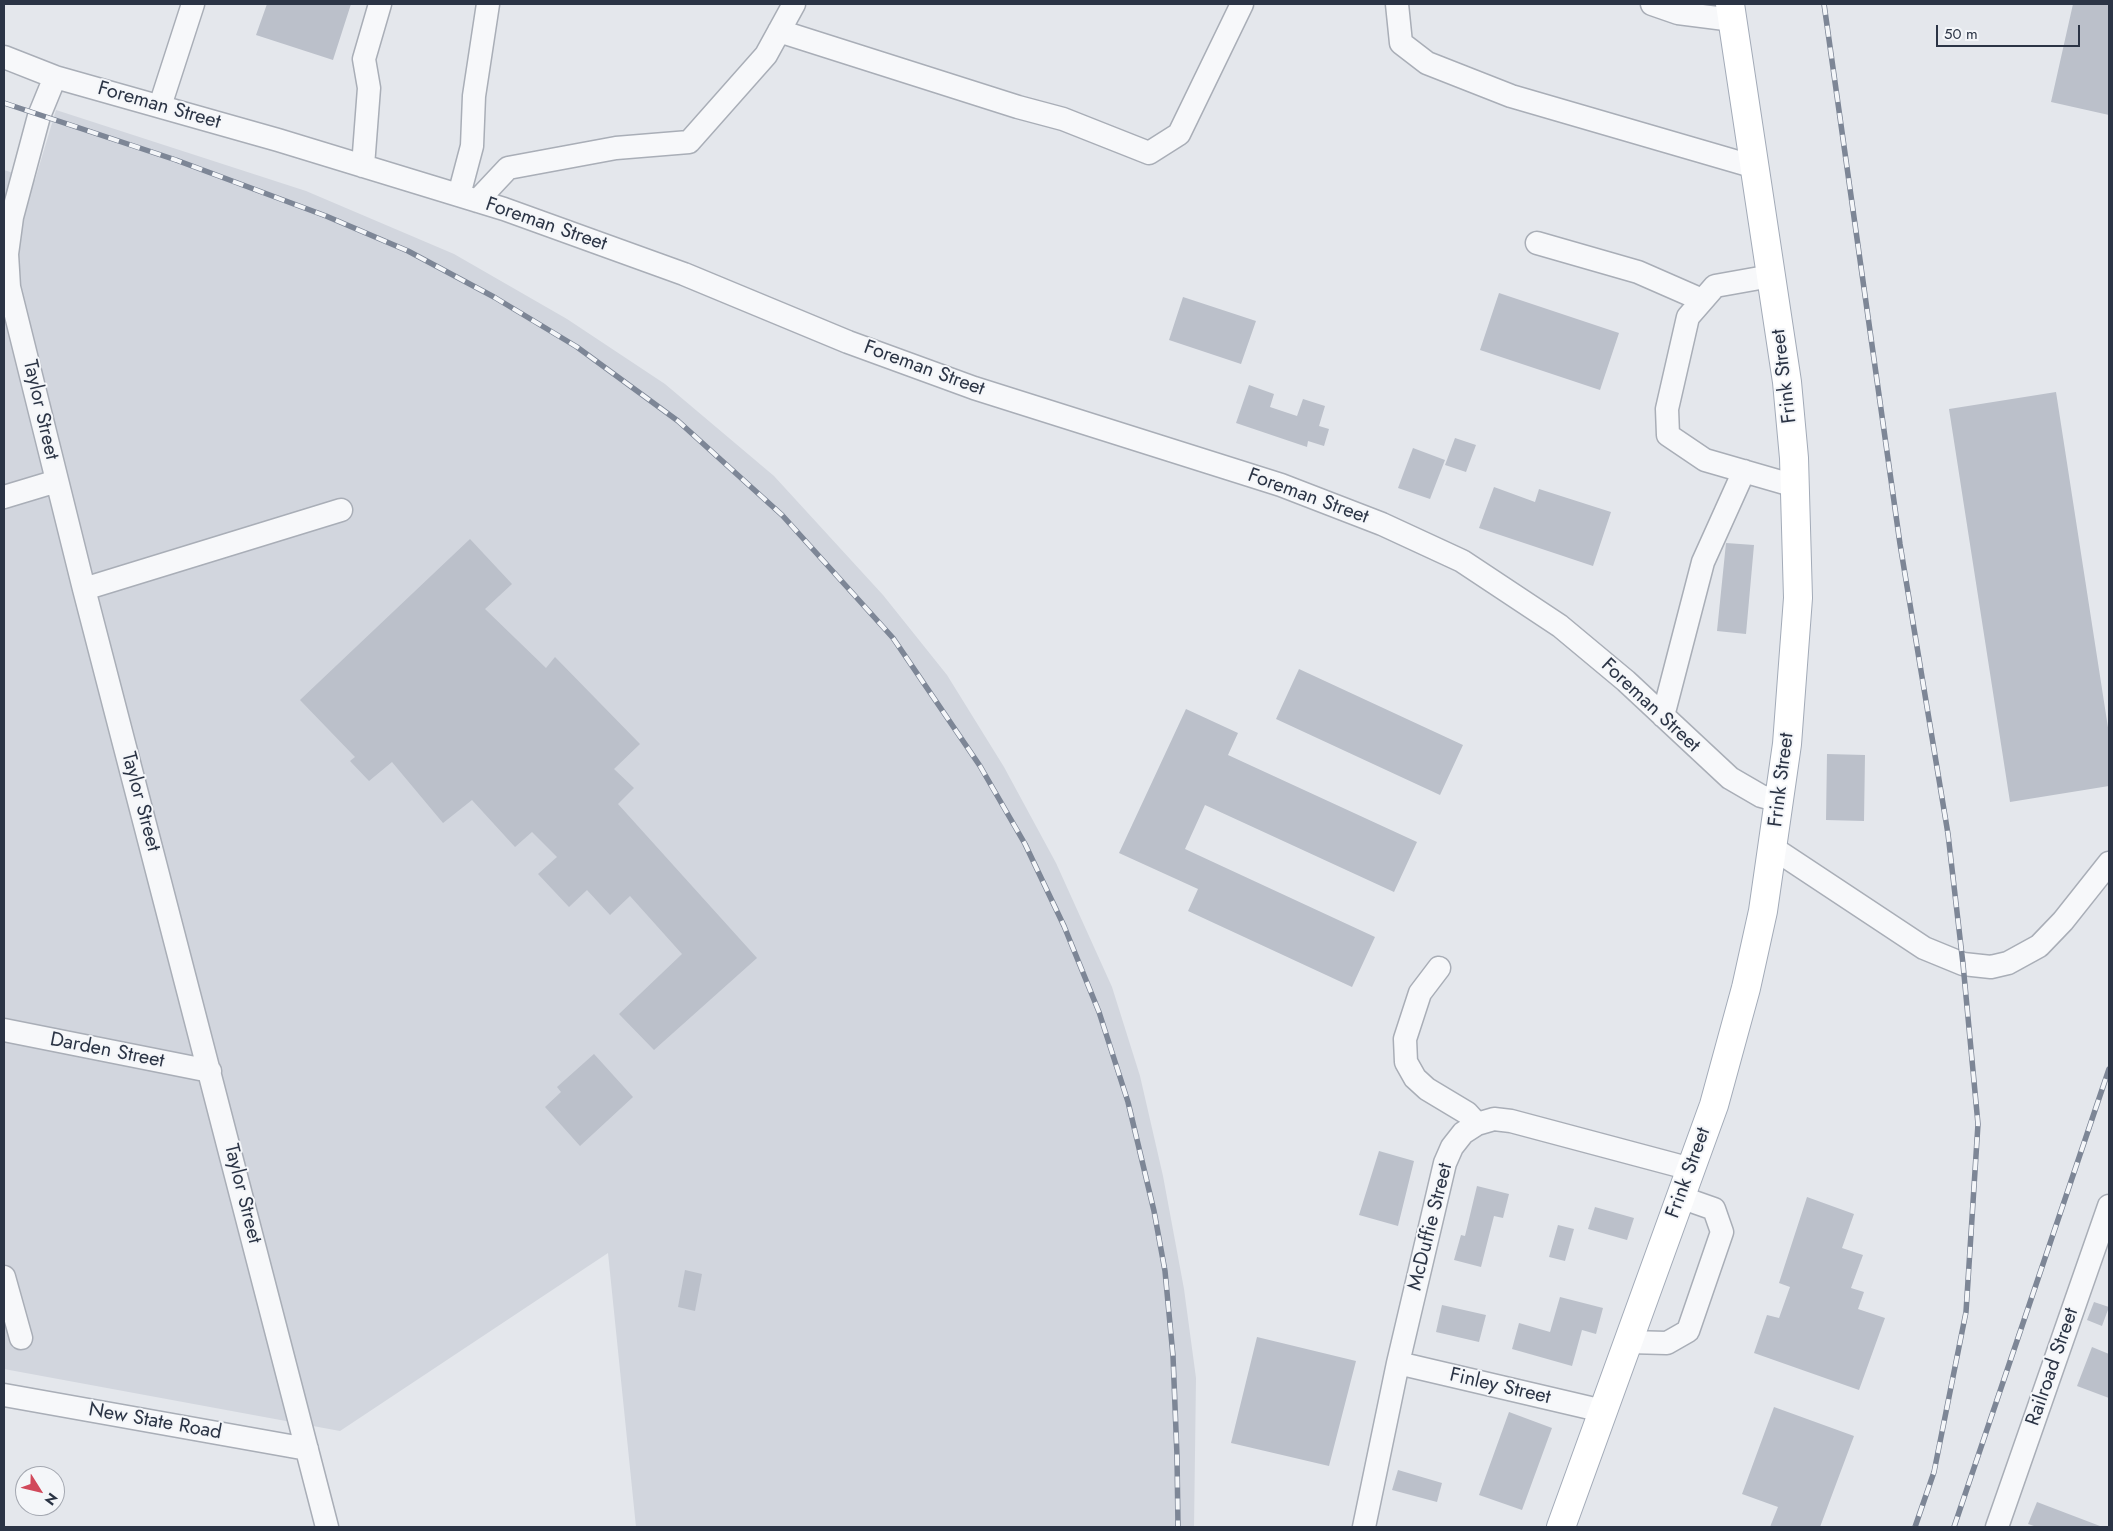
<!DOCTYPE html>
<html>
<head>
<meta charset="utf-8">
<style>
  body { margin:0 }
  #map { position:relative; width:2113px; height:1531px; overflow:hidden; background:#e4e7ec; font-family:Jost,sans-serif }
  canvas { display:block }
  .frame { position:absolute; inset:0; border:5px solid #2b3445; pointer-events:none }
  .north { position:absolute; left:15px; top:1466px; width:50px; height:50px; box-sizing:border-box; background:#f4f6f9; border:1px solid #a4a8b1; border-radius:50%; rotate:126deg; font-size:14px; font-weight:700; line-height:20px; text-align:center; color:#2b3445 }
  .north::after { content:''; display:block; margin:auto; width:18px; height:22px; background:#d1495b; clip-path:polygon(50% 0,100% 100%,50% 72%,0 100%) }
  .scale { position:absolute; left:1936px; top:25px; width:144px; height:22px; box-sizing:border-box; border:2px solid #2b3445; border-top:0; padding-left:6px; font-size:15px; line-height:18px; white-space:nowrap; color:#2b3445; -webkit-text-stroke:4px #f4f6f9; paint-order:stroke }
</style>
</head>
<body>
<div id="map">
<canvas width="2113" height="1531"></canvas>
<div class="frame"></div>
<div class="north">N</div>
<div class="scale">50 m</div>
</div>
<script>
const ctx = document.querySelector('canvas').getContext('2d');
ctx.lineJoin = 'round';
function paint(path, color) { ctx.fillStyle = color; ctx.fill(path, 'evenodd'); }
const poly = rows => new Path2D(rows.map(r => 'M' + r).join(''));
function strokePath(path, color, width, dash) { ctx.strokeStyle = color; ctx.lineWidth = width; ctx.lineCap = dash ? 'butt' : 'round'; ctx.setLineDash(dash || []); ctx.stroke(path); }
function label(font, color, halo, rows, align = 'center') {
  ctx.font = font + ' Jost,sans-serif'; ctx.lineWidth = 4; ctx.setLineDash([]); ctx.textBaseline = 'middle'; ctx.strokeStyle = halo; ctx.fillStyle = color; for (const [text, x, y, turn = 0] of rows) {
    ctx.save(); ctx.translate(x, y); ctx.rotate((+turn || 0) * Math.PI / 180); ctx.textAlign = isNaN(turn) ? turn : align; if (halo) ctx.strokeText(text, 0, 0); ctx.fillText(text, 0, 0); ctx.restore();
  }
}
paint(poly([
  [56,110,306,191,454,254,567,319,665,384,774,476,883,595,947,675,1004,767,1056,863,1112,987,1140,1076,1163,1176,1184,1289,1196,1378,1194,1527,636,1527,608,1253,340,1431,4,1369,4,170,35,180]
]), '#d2d6de');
paint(poly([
  [267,4,351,4,333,60,256,35],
  [2073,4,2109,4,2109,115,2051,102],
  [1499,293,1619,333,1600,390,1480,350],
  [1183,297,1256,321,1241,364,1169,340],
  [1249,385,1274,394,1270,407,1297,416,1303,399,1325,406,1319,426,1329,429,1324,446,1308,441,1307,447,1236,423],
  [2056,392,2109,734,2109,786,2010,802,1949,409],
  [1455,438,1476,445,1466,472,1445,465],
  [1413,448,1445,460,1430,499,1398,488],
  [1494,487,1535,502,1539,489,1611,512,1593,566,1479,528],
  [470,539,512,584,485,609,546,668,555,657,640,744,614,769,634,788,618,804,757,958,654,1050,619,1014,682,954,630,896,610,915,587,890,569,907,538,874,557,857,532,832,515,847,472,800,443,823,392,762,369,781,350,761,355,757,300,700],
  [1726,543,1754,545,1746,634,1717,631],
  [1299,669,1463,745,1440,795,1276,719],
  [1186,709,1238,733,1228,755,1417,842,1394,892,1205,805,1185,849,1375,937,1352,987,1188,911,1198,889,1119,853],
  [1827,754,1865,755,1864,821,1826,820],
  [594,1054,633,1097,580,1146,545,1107,561,1092,557,1087],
  [1379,1151,1414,1161,1398,1226,1359,1215],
  [1477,1186,1509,1194,1503,1218,1494,1216,1481,1267,1454,1260,1461,1235,1465,1236],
  [1807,1197,1854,1214,1842,1248,1863,1255,1851,1288,1864,1292,1858,1309,1885,1318,1859,1390,1754,1353,1767,1315,1779,1318,1790,1287,1779,1283],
  [1595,1207,1634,1218,1627,1240,1588,1229],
  [1558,1225,1574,1229,1565,1261,1549,1257],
  [685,1270,702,1274,695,1311,678,1307],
  [1560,1297,1603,1308,1596,1334,1582,1330,1572,1366,1512,1349,1519,1323,1550,1332],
  [2094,1302,2109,1307,2102,1326,2087,1320],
  [1442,1305,1486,1315,1479,1342,1436,1332],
  [1257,1337,1356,1361,1329,1466,1231,1443],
  [2092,1347,2109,1354,2109,1398,2077,1386],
  [1774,1407,1854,1436,1820,1527,1770,1527,1778,1507,1742,1494],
  [1509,1412,1552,1428,1522,1510,1479,1495],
  [1398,1470,1442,1483,1437,1502,1392,1490],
  [2037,1502,2100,1526,2100,1527,2037,1527,2028,1524]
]), '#bbc0ca');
const minor = poly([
  [1397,4,1401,43,1427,63,1511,96,1755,167],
  [1652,4,1678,13,1733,20],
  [779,31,1018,107,1063,119,1149,153,1179,134,1242,4],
  [4,57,55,77,278,140,504,209,684,274,848,342,974,388,1281,485,1382,524,1462,561,1560,626,1626,681,1730,778,1761,796,1779,801],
  [55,77,39,116,12,217,7,254,9,287,84,589,327,1527],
  [160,106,193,4],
  [363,166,369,88,364,59,380,4],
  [459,195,472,146,474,96,488,4],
  [477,201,508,168,616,148,689,142,766,55,794,4],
  [1537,243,1638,272,1702,300],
  [1771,276,1715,286,1688,317,1667,409,1668,435,1705,460,1795,486],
  [4,497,57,481],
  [84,589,341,510],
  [1663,716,1703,562,1744,471],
  [1773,848,1924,948,1963,964,1991,967,2008,963,2039,946,2063,921,2109,863],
  [1439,968,1420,993,1405,1039,1406,1062,1415,1078,1427,1089,1467,1113,1477,1124],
  [4,1030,210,1071],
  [4,1277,21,1338],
  [1628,1342,1667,1343,1688,1331,1722,1232,1714,1209,1680,1197],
  [1398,1363,1603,1411],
  [4,1395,307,1449],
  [1364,1527,1398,1363,1445,1163,1452,1147,1463,1133,1477,1124,1494,1119,1511,1121,1691,1169],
  [1997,1527,2109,1206]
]);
const major = poly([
  [1561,1527,1714,1105,1746,988,1763,911,1787,744,1798,598,1794,458,1787,382,1730,4]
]);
strokePath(minor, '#a9aeb7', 25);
strokePath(major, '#a3abb8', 30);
strokePath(minor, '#f7f8fa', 22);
strokePath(major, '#fff', 28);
const rail = poly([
  [1824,4,1900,544,1948,834,1963,964,1978,1124,1966,1312,1934,1472,1915,1527],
  [4,103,176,160,326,216,408,251,494,297,577,347,678,421,782,515,893,638,980,766,1025,844,1064,926,1099,1012,1128,1102,1154,1211,1165,1271,1173,1356,1177,1456,1178,1527],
  [1954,1527,2109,1069]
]);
strokePath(rail, '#7d8696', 5.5);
strokePath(rail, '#f4f6f9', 4, [11]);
label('20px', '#2b3445', '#f4f6f9', [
  ["Foreman Street",159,106,16],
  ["Foreman Street",546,225,19],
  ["Foreman Street",924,369,20],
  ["Frink Street",1785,376,-97],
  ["Taylor Street",40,410,77],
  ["Foreman Street",1308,497,20],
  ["Foreman Street",1650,706,43],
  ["Frink Street",1782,780,-83],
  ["Taylor Street",140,802,75],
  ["Darden Street",107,1051,11],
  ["Frink Street",1689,1173,-70],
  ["Taylor Street",242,1194,76],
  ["McDuffie Street",1431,1227,-76],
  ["Railroad Street",2053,1367,-71],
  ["Finley Street",1500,1387,13],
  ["New State Road",155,1422,10]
]);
</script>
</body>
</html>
